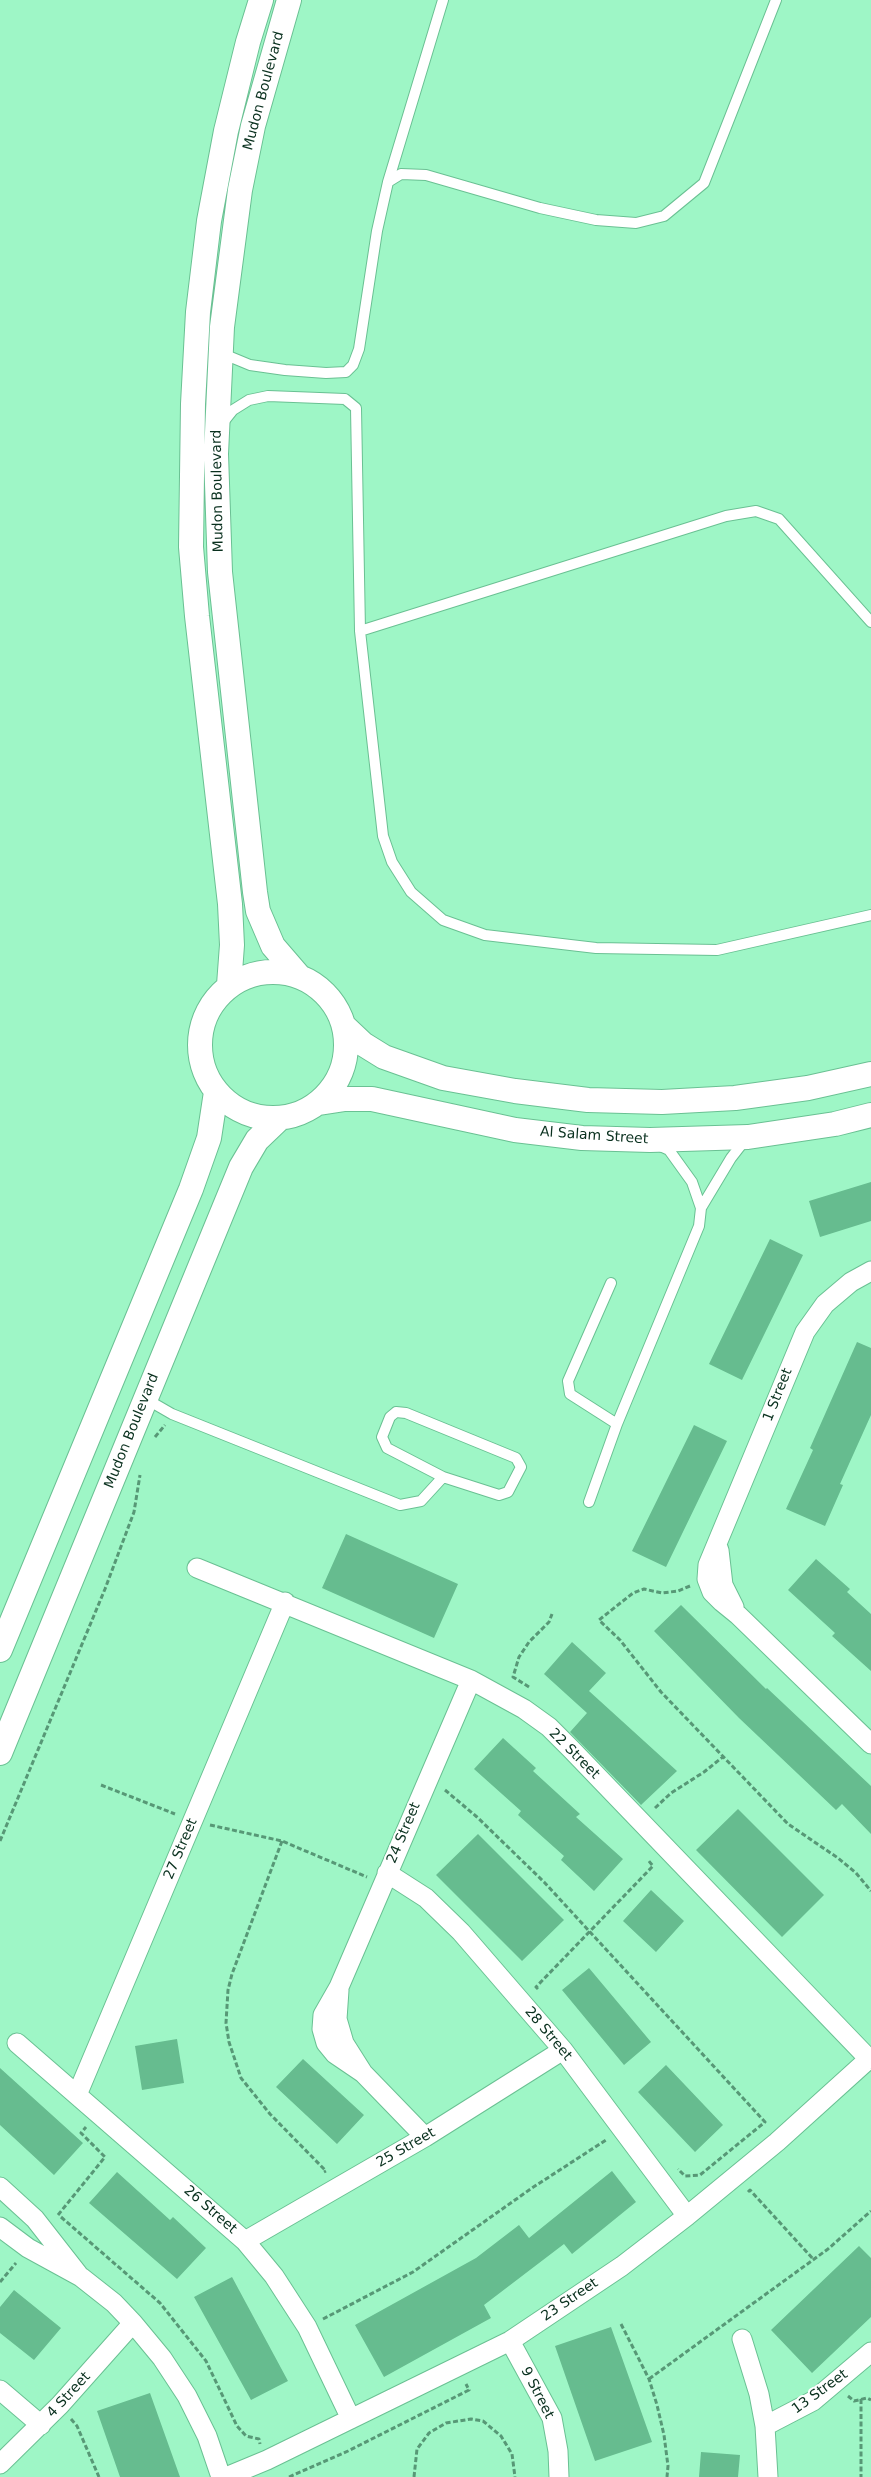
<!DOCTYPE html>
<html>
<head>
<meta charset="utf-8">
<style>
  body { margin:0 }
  canvas { display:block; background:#9ef6c6 }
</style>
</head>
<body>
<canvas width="871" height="2477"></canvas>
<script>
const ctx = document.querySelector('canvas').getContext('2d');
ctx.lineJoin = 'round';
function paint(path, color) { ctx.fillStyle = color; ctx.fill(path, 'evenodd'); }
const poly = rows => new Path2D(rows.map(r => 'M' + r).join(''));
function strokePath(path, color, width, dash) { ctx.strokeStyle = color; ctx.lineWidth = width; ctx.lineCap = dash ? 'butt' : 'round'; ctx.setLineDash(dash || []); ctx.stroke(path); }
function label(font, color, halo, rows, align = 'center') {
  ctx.font = font + ' "DejaVu Sans",sans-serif'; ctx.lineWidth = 4; ctx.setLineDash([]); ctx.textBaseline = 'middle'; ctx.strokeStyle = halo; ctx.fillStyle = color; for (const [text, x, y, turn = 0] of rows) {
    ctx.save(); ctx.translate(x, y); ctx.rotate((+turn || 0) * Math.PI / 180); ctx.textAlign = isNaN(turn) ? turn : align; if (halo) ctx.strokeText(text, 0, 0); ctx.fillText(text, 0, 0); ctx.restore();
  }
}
paint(poly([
  [871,1182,871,1221,820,1237,809,1201],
  [770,1239,803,1255,742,1380,709,1364],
  [857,1342,871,1348,871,1415,840,1484,843,1485,825,1526,786,1509,813,1450,810,1448],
  [694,1425,727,1441,666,1567,632,1551],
  [346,1534,458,1584,434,1638,322,1588],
  [816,1559,850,1589,847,1592,871,1614,871,1671,832,1636,835,1633,788,1590],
  [681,1605,766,1689,767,1688,871,1786,871,1834,842,1804,836,1810,739,1718,654,1631],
  [572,1642,606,1673,589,1691,677,1771,641,1805,570,1732,587,1713,544,1674],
  [503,1738,536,1768,533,1771,580,1814,576,1817,623,1859,594,1891,561,1860,564,1856,518,1815,521,1811,474,1769],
  [738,1809,824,1895,782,1937,696,1850],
  [478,1834,564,1920,522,1961,436,1875],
  [651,1890,684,1921,656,1952,623,1921],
  [589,1968,651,2042,624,2065,562,1990],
  [177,2039,184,2083,142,2090,135,2046],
  [303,2059,364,2115,337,2144,276,2087],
  [666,2065,723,2125,695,2152,638,2092],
  [0,2068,83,2143,54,2175,0,2125],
  [612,2171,636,2202,572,2254,564,2244,484,2305,491,2318,384,2377,355,2325,476,2258,519,2225,529,2238],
  [117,2172,170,2220,173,2217,206,2248,177,2279,89,2203],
  [859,2246,871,2258,871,2317,812,2373,771,2330],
  [232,2277,288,2381,251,2400,194,2297],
  [14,2290,61,2328,34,2360,0,2333,0,2307],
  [611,2327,652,2442,595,2461,555,2346],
  [150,2393,180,2477,120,2477,97,2411],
  [701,2452,740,2455,738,2477,699,2477]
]), '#66bc8f');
const service = poly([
  [388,182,401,174,426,175,540,208,596,220,636,223,664,216,704,183,776,0],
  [221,353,250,365,285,370,326,373,346,372,353,365,359,349,377,231,388,182,443,0],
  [221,425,233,410,249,400,268,396,345,399,356,408,360,631,383,836,392,862,411,892,443,920,485,935,596,948,717,950,871,915],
  [360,631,726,516,756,511,779,519,871,622],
  [658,1145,669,1150,692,1182,701,1208],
  [611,1283,568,1381,570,1394,617,1424],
  [146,1399,172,1414,400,1505,421,1501,443,1477],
  [396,1412,406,1413,516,1458,521,1467,508,1492,499,1495,443,1477,387,1448,382,1437,390,1417,396,1412],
  [589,1502,617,1424,699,1226,701,1208,731,1158,745,1140]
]);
const minor = poly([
  [871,1271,851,1282,825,1304,805,1332,708,1565,707,1579,712,1592,722,1602,738,1615,871,1744],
  [719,1550,723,1585,734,1607],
  [197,1568,471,1680,524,1709,549,1727,571,1749,869,2059],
  [387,1873,426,1898,461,1932,563,2050,687,2216],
  [339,1990,337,2019,344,2043,363,2073,425,2137],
  [17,2043,245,2241,274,2276,307,2327,351,2419],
  [363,2073,335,2054,326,2043,322,2029,323,2015,339,1987,471,1680],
  [77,2095,285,1602],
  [0,2187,35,2219,78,2274],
  [0,2227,28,2248,81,2277,114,2303,133,2323,162,2358,187,2396,207,2436,221,2477],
  [245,2241,425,2137,563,2050],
  [742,2339,759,2394,765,2426,768,2477],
  [510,2341,552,2418,558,2451,559,2477],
  [0,2390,41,2425],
  [765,2426,813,2401,871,2352],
  [0,2464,60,2405,133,2323],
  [226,2477,267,2460,510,2341,622,2266,687,2216,777,2142,871,2057]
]);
const tertiary = poly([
  [289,0,253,126,240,190,222,327,216,454,220,572,255,892,258,911,273,946,298,975],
  '200 1045a73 73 0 1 1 146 0a73 73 0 1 1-146 0Z',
  [229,985,232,945,230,904,197,616,191,547,193,404,198,312,209,221,226,131,248,42,261,0],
  [345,1027,363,1044,384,1057,443,1078,515,1091,588,1100,662,1102,735,1098,808,1088,871,1074],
  [319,1103,345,1099,372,1099,515,1130,582,1138,650,1140,748,1137,835,1124,871,1115],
  [0,1650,191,1189,209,1138,216,1092],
  [0,1753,241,1167,257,1140,280,1118]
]);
strokePath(service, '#6ac193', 12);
strokePath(minor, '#6ac193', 21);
strokePath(tertiary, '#6ac193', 26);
strokePath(poly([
  [155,1437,165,1425],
  [690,1586,678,1591,662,1593,644,1589,633,1593,599,1620,620,1640,661,1692,788,1824,838,1858,856,1873,871,1891],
  [529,1687,513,1677,519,1657,529,1642,549,1622,552,1614],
  [101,1785,175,1814],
  [445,1790,477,1817,544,1882,765,2122,700,2175,685,2176,678,2169],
  [655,1808,671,1793,704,1772,724,1756],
  [210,1825,282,1841,367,1877],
  [0,1841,105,1589,134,1512,140,1475],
  [282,1841,232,1974,228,1990,226,2023,229,2042,241,2078,270,2114,326,2171,324,2172],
  [538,1989,536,1987,653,1866,648,1860],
  [748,2192,750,2190,814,2260],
  [58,2215,105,2157,81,2133,86,2127],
  [61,2217,160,2303,206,2361,237,2426,246,2436,259,2439,260,2444],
  [0,2282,16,2263],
  [323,2319,413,2272,532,2188,606,2140],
  [621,2324,649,2379,657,2405,664,2435,668,2466,667,2477],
  [649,2379,828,2249,871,2211],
  [848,2396,854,2401,867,2398,871,2400],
  [861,2399,861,2477],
  [71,2419,77,2426,99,2477],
  [289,2477,348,2451,469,2390,466,2384],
  [414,2477,417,2449,429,2433,446,2423,471,2419,483,2421,501,2436,512,2454,515,2477]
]), '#579876', 3, [5, 2.5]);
strokePath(service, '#fff', 10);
strokePath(minor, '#fff', 19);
strokePath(tertiary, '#fff', 24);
label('14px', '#09301e', '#fff', [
  ["Mudon Boulevard",264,91,-75],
  ["Mudon Boulevard",218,491,-91],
  ["Al Salam Street",594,1136,4],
  ["1 Street",778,1395,-68],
  ["Mudon Boulevard",132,1431,-68],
  ["22 Street",574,1754,45],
  ["24 Street",404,1833,-67],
  ["27 Street",181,1849,-67],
  ["28 Street",548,2034,50],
  ["25 Street",406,2148,-30],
  ["26 Street",210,2210,41],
  ["23 Street",570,2300,-34],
  ["13 Street",820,2392,-36],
  ["9 Street",537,2393,63],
  ["4 Street",69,2395,-47]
]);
</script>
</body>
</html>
